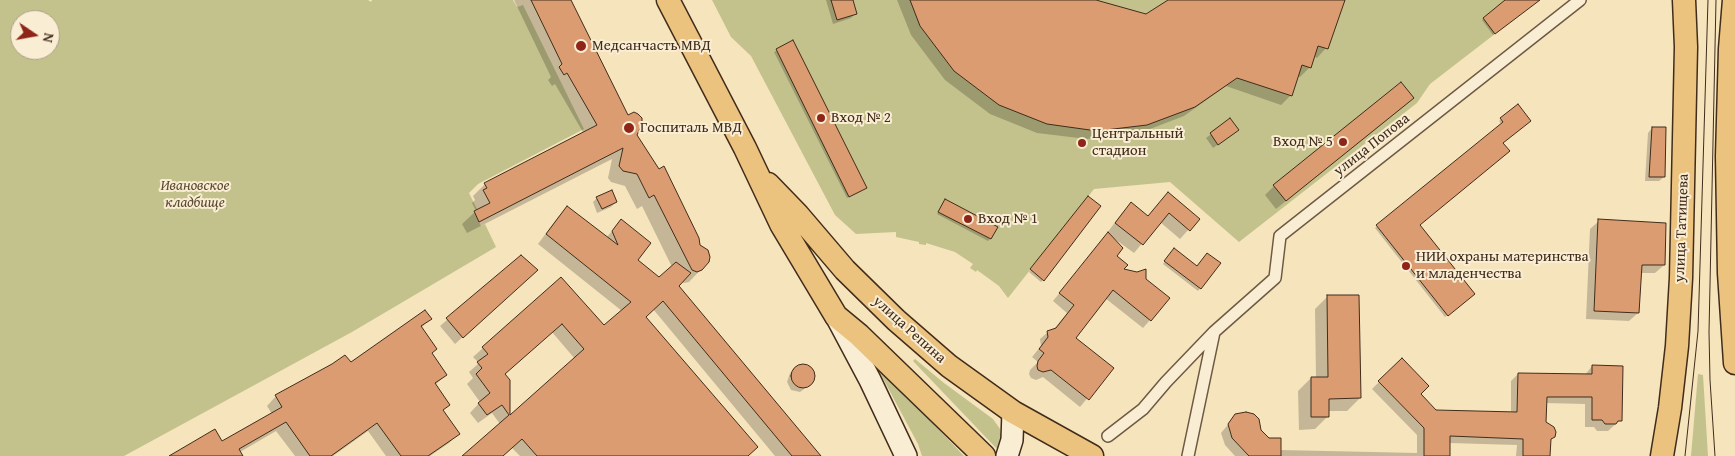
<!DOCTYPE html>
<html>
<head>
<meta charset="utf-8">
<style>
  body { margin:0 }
  #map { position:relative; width:1735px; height:456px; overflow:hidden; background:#f6e4bc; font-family:"Gentium Book Plus",serif }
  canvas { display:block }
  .north { position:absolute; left:10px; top:10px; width:50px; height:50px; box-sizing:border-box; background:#f9edd3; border:1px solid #afa08a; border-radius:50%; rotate:102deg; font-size:14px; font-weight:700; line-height:20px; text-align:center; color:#412c1c }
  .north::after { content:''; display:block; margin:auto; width:18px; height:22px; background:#8f2418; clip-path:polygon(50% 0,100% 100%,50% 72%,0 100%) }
</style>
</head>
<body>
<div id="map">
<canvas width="1735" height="456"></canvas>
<div class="north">N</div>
</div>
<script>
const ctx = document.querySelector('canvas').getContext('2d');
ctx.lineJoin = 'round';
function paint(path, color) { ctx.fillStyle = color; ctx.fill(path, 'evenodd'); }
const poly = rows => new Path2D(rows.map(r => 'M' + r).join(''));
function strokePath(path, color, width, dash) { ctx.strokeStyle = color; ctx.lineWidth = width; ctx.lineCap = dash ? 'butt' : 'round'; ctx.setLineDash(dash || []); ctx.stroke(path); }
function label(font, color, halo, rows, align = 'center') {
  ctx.font = font + ' "Gentium Book Plus",serif'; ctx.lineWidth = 4; ctx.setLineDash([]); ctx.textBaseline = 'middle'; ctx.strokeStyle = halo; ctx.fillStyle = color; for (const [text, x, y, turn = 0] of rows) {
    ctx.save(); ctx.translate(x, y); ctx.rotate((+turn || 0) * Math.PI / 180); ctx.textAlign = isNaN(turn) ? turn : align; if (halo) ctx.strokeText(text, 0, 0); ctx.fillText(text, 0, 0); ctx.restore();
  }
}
paint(poly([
  [0,0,368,0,371,2,372,0,513,0,517,7,523,5,584,129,478,184,469,193,477,209,474,211,481,226,485,224,496,247,352,332,124,456,0,456],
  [20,20,50,20,50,50,20,50],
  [712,0,1539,0,1430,84,1417,103,1239,242,1170,182,1094,189,1008,298,999,286,977,270,976,272,970,268,973,264,955,252,926,243,926,245,919,244,919,242,896,237,896,232,856,234,835,215,751,56,731,37],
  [915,359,944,383,993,419,1000,429,1002,440,998,450,913,361],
  [881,369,964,456,922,456,918,444,879,371],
  [1698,374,1703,375,1708,456,1691,456]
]), '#c3c28c');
paint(poly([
  [514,0,570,0,636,135,708,262,689,282,684,283,681,282,677,286,819,456,775,456,653,309,645,317,747,456,520,456,512,448,503,456,464,456,500,424,492,413,478,423,470,413,480,402,467,384,473,378,469,372,479,363,473,357,483,348,561,279,604,327,622,311,538,244,558,217,567,207,606,238,621,221,636,260,660,279,672,267,642,206,637,209,625,186,611,182,608,178,612,159,467,233,462,224,476,211,472,203,475,200,473,196,485,184,584,134,555,84,552,86,548,80,551,77],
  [552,332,575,359,508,417,509,380,504,374],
  [826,0,852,0,856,13,851,18,833,24],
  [897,0,1091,0,1146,15,1164,4,1168,0,1344,0,1326,48,1317,58,1313,56,1309,68,1300,77,1297,76,1291,95,1281,105,1226,86,1184,116,1137,134,1087,139,1037,133,990,114,945,80,911,35],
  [1507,0,1537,0,1493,35,1482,20],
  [793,42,863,190,847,198,774,52],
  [1412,98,1403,107,1276,209,1265,195,1274,186],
  [1517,106,1502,143,1419,225,1472,296,1445,317,1375,228,1502,125,1499,121],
  [1230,120,1232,135,1213,148,1206,138],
  [1652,128,1664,177,1659,181,1645,181,1648,133],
  [1168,194,1198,219,1180,239,1160,222,1134,253,1112,237,1115,256,1150,320,1143,328,1105,298,1074,338,1112,368,1080,407,1043,377,1036,380,1031,378,1029,374,1030,370,1038,362,1032,357,1041,346,1040,339,1048,332,1054,329,1067,313,1053,301,1108,233,1107,233,1122,213,1131,204,1147,217],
  [597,198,616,202,611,207,597,213,593,202],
  [945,200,996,227,990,239,988,241,937,214],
  [1086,200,1043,280,1041,282,1029,272],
  [1599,221,1664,265,1655,273,1640,273,1638,313,1629,321,1586,319,1590,229],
  [1172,252,1197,267,1219,263,1198,291,1163,264],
  [521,256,529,277,455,344,440,326],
  [1327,297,1360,398,1347,411,1328,411,1328,416,1315,429,1299,430,1298,391,1311,378,1316,378,1315,309],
  [430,319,421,328,431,354,446,375,435,385,449,405,442,411,458,434,449,443,430,456,386,456,368,431,333,456,295,456,276,431,240,452,242,456,171,456,222,443,272,414,267,406,276,396,350,364],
  [1402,359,1419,394,1436,411,1511,413,1511,381,1518,374,1585,375,1592,366,1620,420,1608,431,1597,431,1594,427,1585,427,1585,404,1545,403,1545,422,1554,436,1550,440,1549,456,1516,456,1517,445,1449,443,1448,456,1235,456,1225,445,1221,433,1236,415,1260,430,1280,450,1417,453,1417,435,1372,389],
  [802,365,811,367,815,375,813,382,800,392,791,390,787,382,790,373]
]), '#0003');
const building = poly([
  [531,0,571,0,628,115,634,112,638,114,642,118,642,124,637,135,659,169,664,166,699,238,700,245,708,250,710,257,709,262,702,270,697,272,692,270,654,195,649,198,637,174,623,171,619,166,623,148,479,222,474,211,490,203,483,190,487,188,484,183,597,125,567,73,564,75,559,67,562,64,531,0],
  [831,0,853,0,857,14,837,20,831,0],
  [910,0,1096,0,1146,14,1168,0,1345,0,1328,49,1318,46,1311,68,1302,65,1292,96,1237,78,1195,107,1147,125,1097,131,1047,124,999,105,954,71,920,26,910,0],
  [1505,0,1540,0,1495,34,1483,18,1505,0],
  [793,40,867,188,849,197,776,49,793,40],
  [1401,82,1414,98,1286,201,1273,185,1401,82],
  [1518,104,1531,121,1503,143,1510,151,1420,225,1475,294,1448,316,1376,225,1503,122,1500,118,1518,104],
  [1230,118,1239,130,1218,145,1210,133,1230,118],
  [1652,127,1666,127,1665,177,1649,177,1652,127],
  [612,190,617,202,602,209,596,197,612,190],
  [1168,192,1200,219,1190,231,1169,213,1143,245,1115,223,1131,202,1148,216,1168,192],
  [1088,196,1101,206,1044,281,1030,269,1088,196],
  [945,199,998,227,991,239,938,212,945,199],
  [567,206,618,245,612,231,621,219,651,243,638,260,659,277,676,262,691,273,679,286,821,456,792,456,663,301,646,317,758,447,748,456,537,456,522,439,503,456,462,456,509,415,502,405,487,415,478,403,490,393,476,374,482,368,477,362,488,354,482,347,561,277,604,325,631,302,546,234,567,206],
  [562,324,584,349,510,415,510,380,505,374,562,324],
  [1598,219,1666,223,1665,265,1642,265,1639,313,1594,311,1598,219],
  [1108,232,1123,248,1117,256,1128,265,1124,269,1137,272,1146,269,1146,279,1170,298,1151,321,1113,290,1076,338,1114,368,1089,400,1051,370,1043,372,1038,370,1037,366,1038,361,1044,353,1039,349,1048,337,1047,331,1056,328,1074,305,1059,293,1108,232],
  [1174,248,1197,266,1207,253,1221,263,1201,289,1164,261,1174,248],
  [521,255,538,270,463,338,446,318,521,255],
  [1327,295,1359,295,1361,398,1329,399,1329,417,1311,417,1311,377,1328,377,1327,295],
  [425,310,432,319,421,326,437,349,432,353,447,375,435,383,450,405,443,410,460,434,428,456,401,456,377,423,331,456,310,456,286,422,239,449,243,456,169,456,215,429,222,441,282,407,275,395,332,364,345,355,351,362,425,310],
  [1402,358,1429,386,1421,394,1436,410,1517,412,1518,373,1592,374,1592,365,1623,366,1622,421,1618,421,1616,424,1605,424,1602,420,1592,420,1592,397,1547,397,1546,422,1554,427,1556,432,1555,437,1551,439,1550,456,1523,456,1523,439,1450,436,1450,456,1424,456,1424,428,1378,381,1402,358],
  '791 376a12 12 0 1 1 24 0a12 12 0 1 1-24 0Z',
  [1246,412,1254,414,1259,419,1261,430,1269,438,1281,438,1281,456,1249,456,1232,438,1228,424,1235,414,1246,412]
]);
paint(building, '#db9c71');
strokePath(building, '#412c1c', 1);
const pedestrian = poly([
  [1108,436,1143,409,1166,382,1214,332,1275,278,1280,236,1580,0],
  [1188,456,1214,332]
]);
const secondary = poly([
  [836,316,870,380,906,456],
  [1007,456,1012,440,1013,412]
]);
const primary = poly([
  [668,0,745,148,781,224,836,316,859,335,984,456],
  [1734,0,1730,49,1727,156,1729,273,1735,363],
  [768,184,798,215,845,270,896,320,949,366,1013,412,1092,456],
  [1662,456,1670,408,1677,346,1681,278,1686,47,1684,0]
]);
strokePath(pedestrian, '#6e5a44', 14);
strokePath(secondary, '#412c1c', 24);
strokePath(primary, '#412c1c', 25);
strokePath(pedestrian, '#f9edd3', 11);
strokePath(secondary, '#f9edd3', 21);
strokePath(primary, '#ebc27e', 22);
strokePath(poly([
  [1685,456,1698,331,1708,0],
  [1715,456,1710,380,1709,332,1716,0]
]), '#412c1c', 1);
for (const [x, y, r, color] of [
  [581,46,6,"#8f2418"],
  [821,118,5,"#8f2418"],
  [629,128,6,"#8f2418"],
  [1343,142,5,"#8f2418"],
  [1082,143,5,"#8f2418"],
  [968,219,5,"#8f2418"],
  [1406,266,5,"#8f2418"]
]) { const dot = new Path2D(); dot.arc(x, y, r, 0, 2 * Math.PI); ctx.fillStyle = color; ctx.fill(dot); strokePath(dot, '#f9edd3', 2); }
label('15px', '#412c1c', '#f9edd3', [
  ["Медсанчасть МВД",592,46],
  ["Вход № 2",831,118],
  ["Госпиталь МВД",640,128],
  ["Центральный",1092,134],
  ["стадион",1092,151],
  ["Вход № 5",1333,142,"right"],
  ["Вход № 1",978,219],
  ["НИИ охраны материнства",1416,257],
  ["и младенчества",1416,274]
], 'left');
label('15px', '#412c1c', '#f9edd3', [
  ["улица Попова",1372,145,-38],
  ["улица Татищева",1682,228,-88],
  ["улица Репина",909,330,42]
]);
label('italic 15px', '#5b4a32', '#f9edd3', [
  ["Ивановское",195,186],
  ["кладбище",195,203]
]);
</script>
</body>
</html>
